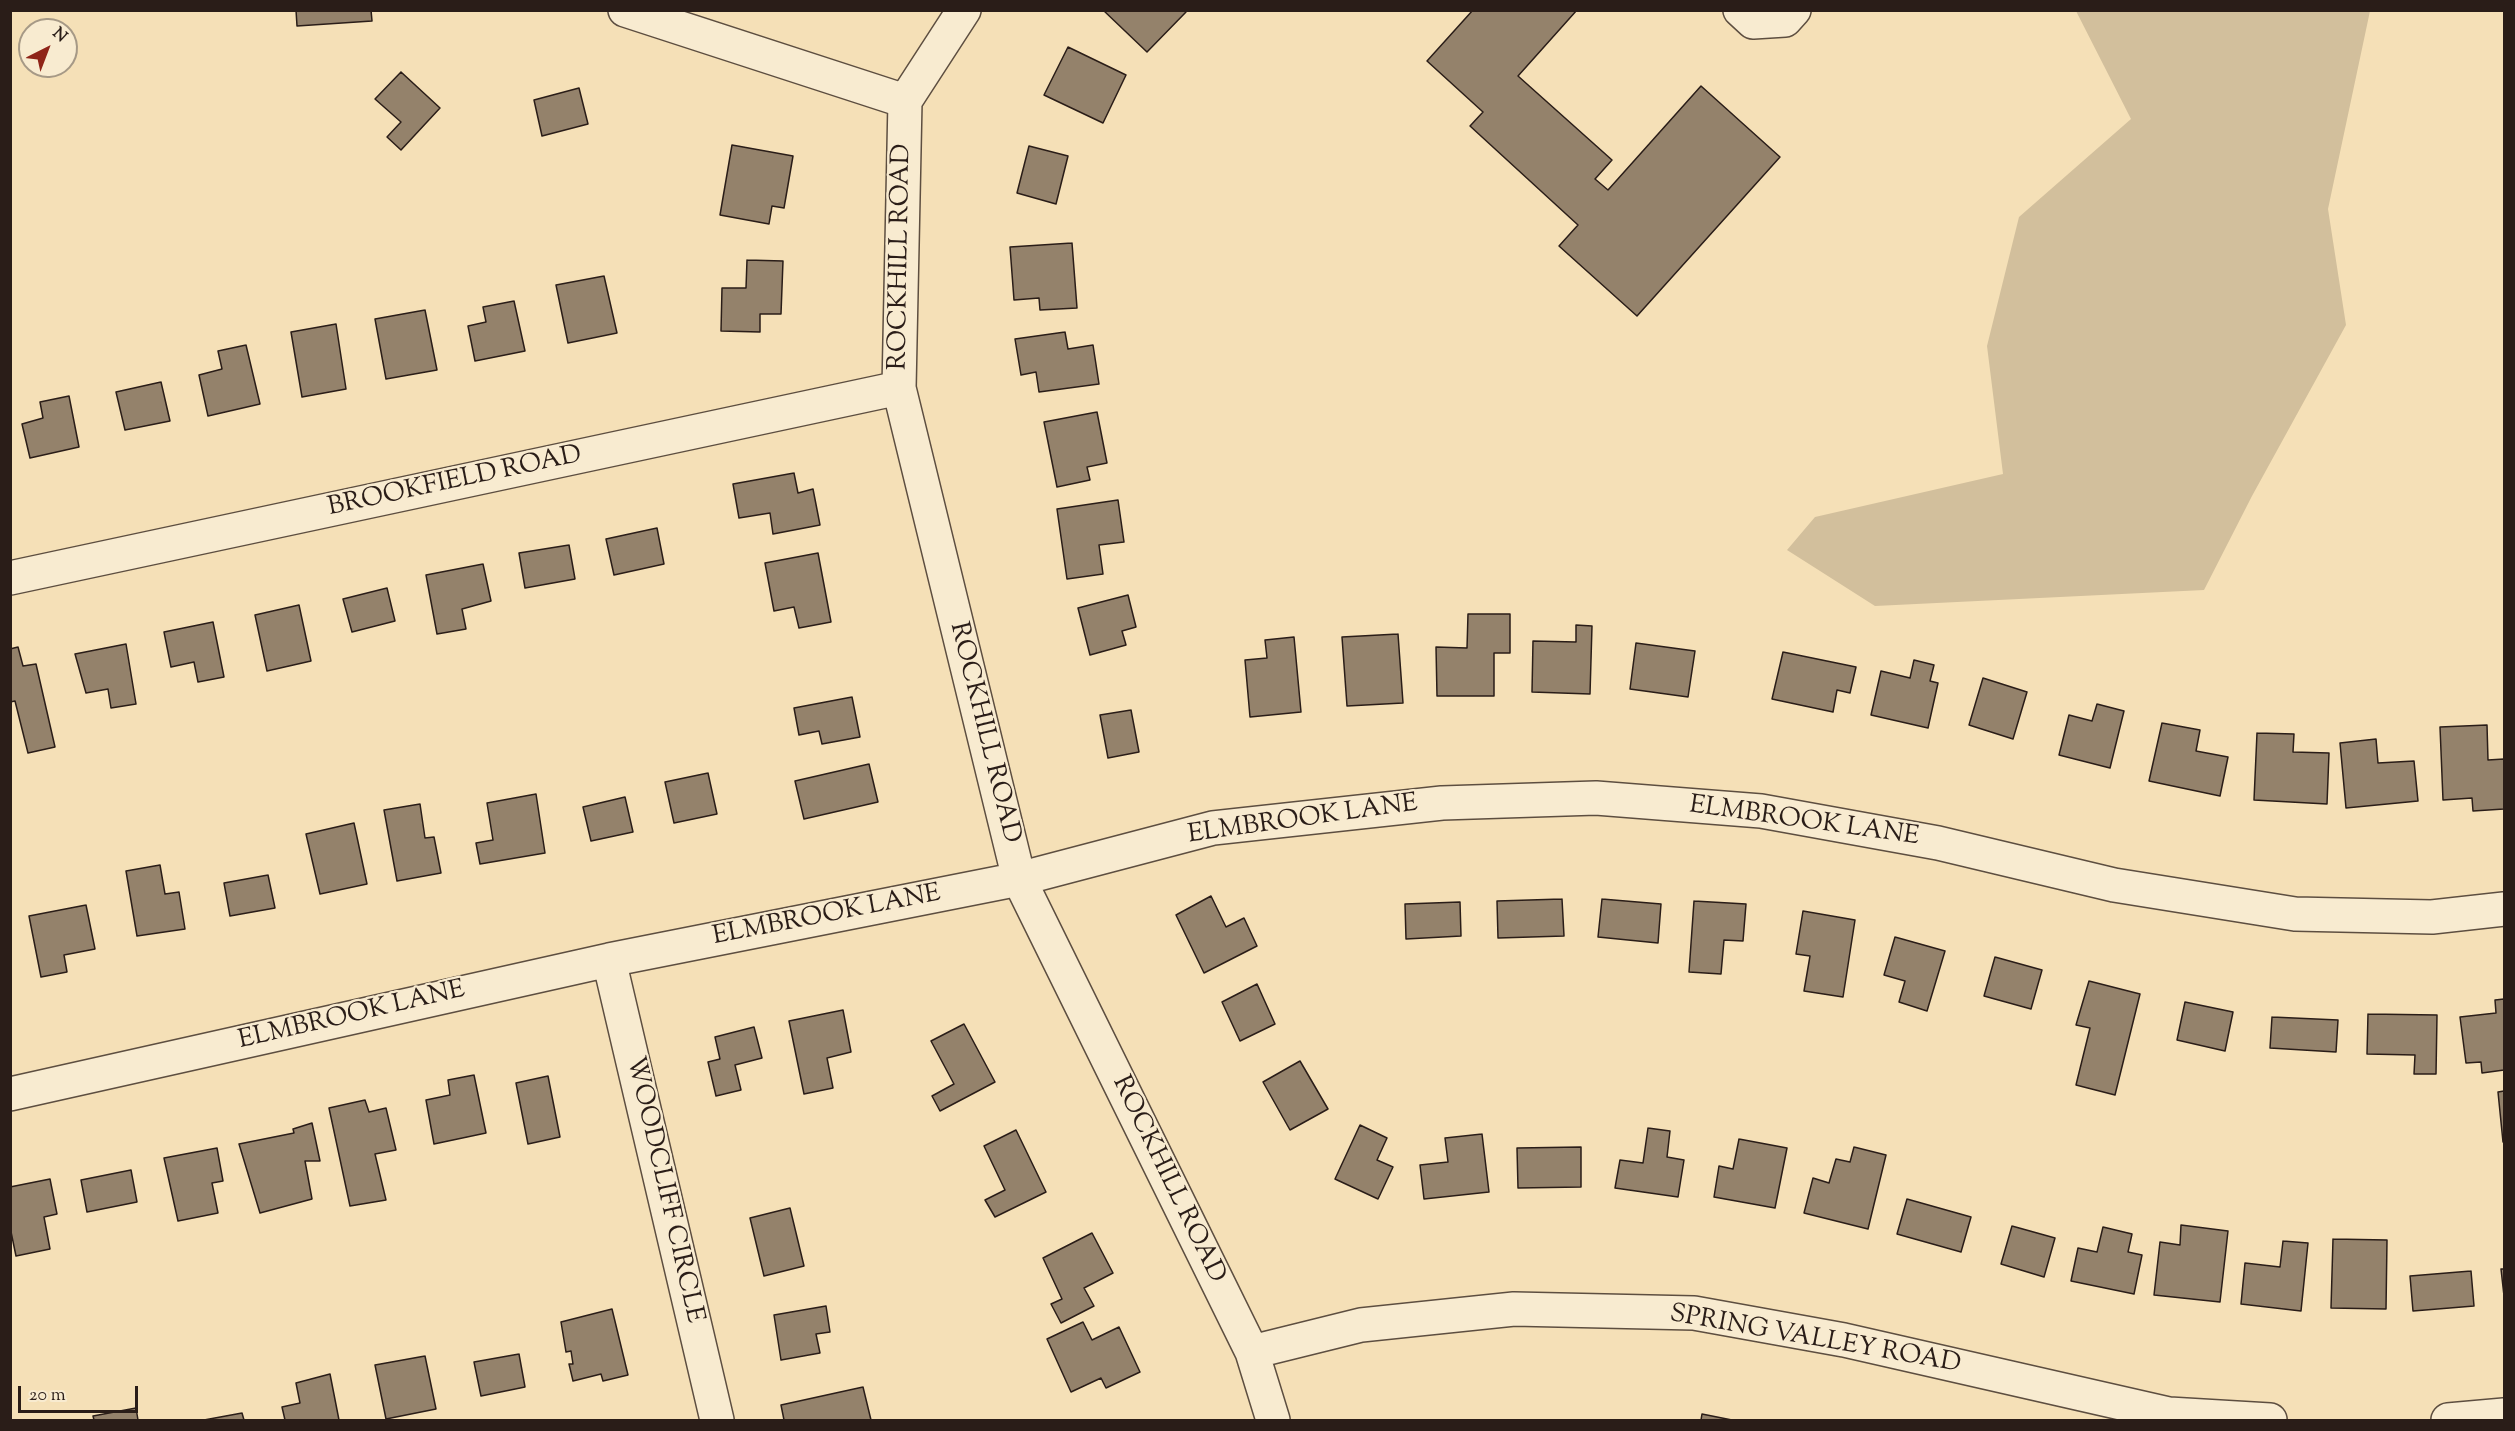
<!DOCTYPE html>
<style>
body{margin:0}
#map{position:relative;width:2515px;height:1431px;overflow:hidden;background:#f5e0b7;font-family:"Sorts Mill Goudy",serif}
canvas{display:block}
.frame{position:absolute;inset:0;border:12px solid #2a1d18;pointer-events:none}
.north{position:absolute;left:18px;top:18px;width:60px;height:60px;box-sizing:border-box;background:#f8ebd0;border:2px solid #a69986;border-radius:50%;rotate:42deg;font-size:16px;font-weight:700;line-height:24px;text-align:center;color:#2a1d18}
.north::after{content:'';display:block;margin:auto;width:21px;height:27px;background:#8f2418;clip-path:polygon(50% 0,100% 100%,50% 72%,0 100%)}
.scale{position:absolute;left:18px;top:1386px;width:120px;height:27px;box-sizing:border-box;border:3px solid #2a1d18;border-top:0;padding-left:8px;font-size:18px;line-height:21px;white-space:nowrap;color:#2a1d18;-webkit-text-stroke:4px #f8ebd0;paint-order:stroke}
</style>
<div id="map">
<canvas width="2515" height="1431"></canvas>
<div class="frame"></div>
<div class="north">N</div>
<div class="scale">20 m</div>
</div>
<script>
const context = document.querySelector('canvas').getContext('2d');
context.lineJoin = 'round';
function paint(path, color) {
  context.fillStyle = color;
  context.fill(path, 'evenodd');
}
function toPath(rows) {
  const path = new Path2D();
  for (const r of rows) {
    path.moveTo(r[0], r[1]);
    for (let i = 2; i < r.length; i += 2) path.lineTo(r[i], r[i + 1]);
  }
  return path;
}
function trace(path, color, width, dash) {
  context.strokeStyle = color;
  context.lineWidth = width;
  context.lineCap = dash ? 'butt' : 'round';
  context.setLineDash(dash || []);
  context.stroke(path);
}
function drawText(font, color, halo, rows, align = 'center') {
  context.font = font + ' "Sorts Mill Goudy",serif';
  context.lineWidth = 4.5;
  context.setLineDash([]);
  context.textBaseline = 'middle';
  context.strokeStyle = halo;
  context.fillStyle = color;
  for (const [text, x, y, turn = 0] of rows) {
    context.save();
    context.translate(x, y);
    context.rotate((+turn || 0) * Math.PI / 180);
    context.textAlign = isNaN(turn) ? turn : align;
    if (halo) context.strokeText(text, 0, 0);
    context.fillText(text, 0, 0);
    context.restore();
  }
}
const green = toPath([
 [2076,11,2370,11,2328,209,2346,325,2252,496,2204,590,1875,606,1787,550,1815,517,2003,474,1987,346,2019,217,2131,119]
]);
const building = toPath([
 [296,10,371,10,372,21,297,26,296,10],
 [1103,10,1185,10,1186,12,1147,52,1103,10],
 [1473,10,1577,10,1518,76,1612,160,1595,179,1608,190,1701,86,1780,157,1637,316,1559,246,1578,225,1470,126,1483,112,1427,61,1473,10],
 [1068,47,1126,75,1103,123,1044,95,1068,47],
 [401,72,440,108,401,150,387,137,401,122,375,99,401,72],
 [579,88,588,124,542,136,534,100,579,88],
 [732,145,793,156,784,208,772,206,769,224,720,215,732,145],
 [1029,146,1068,156,1056,204,1017,193,1029,146],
 [1072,243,1077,308,1040,310,1039,298,1014,300,1010,247,1072,243],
 [747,260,783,261,781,314,760,314,760,332,721,331,722,288,746,288,747,260],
 [604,276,617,333,568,343,556,285,604,276],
 [514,301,525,351,475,361,468,326,486,322,483,307,514,301],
 [425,310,437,370,386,379,375,319,425,310],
 [336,324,346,389,302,397,291,332,336,324],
 [1065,332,1068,349,1093,345,1099,384,1039,392,1036,372,1021,375,1015,339,1065,332],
 [246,345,260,404,208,416,199,375,222,369,218,351,246,345],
 [161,382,170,421,125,430,116,392,161,382],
 [69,396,79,447,30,458,22,424,43,418,40,402,69,396],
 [1097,412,1107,463,1087,467,1090,480,1057,487,1044,422,1097,412],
 [794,473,798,493,813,489,820,525,773,534,770,513,739,518,733,484,794,473],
 [1118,500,1124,542,1099,545,1103,574,1067,579,1057,509,1118,500],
 [657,528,664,564,614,575,606,539,657,528],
 [569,545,575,579,525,588,519,553,569,545],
 [818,553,831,622,799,628,794,607,774,611,765,563,818,553],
 [483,564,491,601,462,609,466,629,437,634,426,575,483,564],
 [387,588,395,621,352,632,343,599,387,588],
 [1128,595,1136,627,1122,631,1126,645,1090,655,1078,608,1128,595],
 [299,605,311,661,267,671,255,615,299,605],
 [1468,614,1510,614,1510,653,1494,653,1494,696,1437,696,1436,647,1467,648,1468,614],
 [213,622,224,677,198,682,194,662,171,667,164,632,213,622],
 [1576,625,1592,626,1590,694,1532,692,1533,641,1576,642,1576,625],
 [1398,634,1403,703,1347,706,1342,637,1398,634],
 [1294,637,1301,712,1250,717,1245,660,1267,658,1265,640,1294,637],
 [1636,643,1695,651,1688,697,1630,689,1636,643],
 [126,644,136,704,111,708,108,689,86,693,75,654,126,644],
 [18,647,23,666,36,664,55,747,28,753,15,701,10,702,10,649,18,647],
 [1783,652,1856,667,1850,693,1837,690,1833,712,1772,699,1783,652],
 [1914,660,1934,665,1930,681,1938,683,1928,728,1871,715,1881,671,1910,678,1914,660],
 [1983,678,2027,692,2013,739,1969,725,1983,678],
 [852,697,860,737,822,744,819,731,799,735,794,708,852,697],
 [2097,704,2124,711,2110,768,2059,755,2069,715,2092,721,2097,704],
 [1131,710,1139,752,1108,758,1100,715,1131,710],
 [2162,723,2200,730,2196,751,2228,757,2220,796,2149,781,2162,723],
 [2487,725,2488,760,2504,759,2504,809,2473,811,2472,798,2443,800,2440,727,2487,725],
 [2257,733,2294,734,2293,752,2329,753,2327,804,2254,800,2257,733],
 [2376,739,2378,763,2414,761,2418,801,2346,808,2340,743,2376,739],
 [869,764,878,802,804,819,795,781,869,764],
 [708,773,717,814,674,823,665,782,708,773],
 [536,794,545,853,480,864,476,843,493,840,487,803,536,794],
 [625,797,633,832,591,841,583,807,625,797],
 [420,804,425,838,434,837,441,873,397,881,384,810,420,804],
 [354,823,367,884,320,894,306,834,354,823],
 [160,865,165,894,179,892,185,929,137,936,126,871,160,865],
 [268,875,275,908,230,916,224,883,268,875],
 [1211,896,1226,927,1244,918,1257,946,1204,973,1176,915,1211,896],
 [1562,899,1564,936,1498,938,1497,901,1562,899],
 [1602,899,1661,904,1658,943,1598,937,1602,899],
 [1694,901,1746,904,1743,941,1724,940,1721,974,1689,972,1694,901],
 [1460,902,1461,936,1406,939,1405,904,1460,902],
 [86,905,95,949,64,955,67,972,41,977,29,916,86,905],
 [1803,911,1855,920,1843,997,1804,991,1810,956,1796,954,1803,911],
 [1895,937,1945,951,1927,1011,1899,1002,1905,981,1884,975,1895,937],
 [1995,957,2042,970,2031,1009,1984,996,1995,957],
 [2089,981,2140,994,2115,1095,2076,1085,2090,1028,2076,1025,2089,981],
 [1257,984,1275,1024,1240,1041,1222,1002,1257,984],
 [2504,999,2504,1070,2482,1073,2481,1062,2466,1063,2460,1017,2496,1013,2495,1000,2504,999],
 [2185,1002,2233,1012,2225,1051,2177,1040,2185,1002],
 [843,1010,851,1052,827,1058,833,1088,804,1094,789,1021,843,1010],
 [2368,1014,2437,1015,2436,1074,2414,1074,2415,1055,2367,1054,2368,1014],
 [2272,1017,2338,1020,2336,1052,2270,1048,2272,1017],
 [964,1024,995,1082,940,1111,932,1096,954,1084,931,1041,964,1024],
 [754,1027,762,1058,735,1065,741,1090,716,1096,708,1062,720,1059,715,1037,754,1027],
 [1300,1061,1328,1109,1290,1130,1263,1082,1300,1061],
 [474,1075,486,1133,434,1144,426,1100,450,1095,448,1080,474,1075],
 [548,1076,560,1137,528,1144,516,1083,548,1076],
 [2504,1091,2504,1141,2503,1142,2498,1092,2504,1091],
 [365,1100,369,1112,386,1108,396,1150,375,1154,386,1200,350,1206,329,1108,365,1100],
 [312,1123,320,1161,305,1161,312,1199,260,1213,239,1144,294,1133,293,1129,312,1123],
 [1360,1125,1387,1138,1377,1160,1393,1167,1378,1199,1335,1179,1360,1125],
 [1648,1128,1670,1131,1667,1157,1684,1160,1678,1197,1615,1188,1620,1160,1643,1163,1648,1128],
 [1016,1130,1046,1192,995,1217,985,1200,1005,1190,984,1146,1016,1130],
 [1482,1134,1489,1192,1424,1199,1420,1165,1448,1162,1445,1138,1482,1134],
 [1739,1139,1787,1148,1775,1208,1714,1197,1719,1166,1733,1169,1739,1139],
 [1581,1147,1581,1187,1518,1188,1517,1148,1581,1147],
 [1854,1147,1886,1155,1868,1229,1804,1213,1813,1178,1829,1183,1836,1159,1850,1162,1854,1147],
 [217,1148,223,1181,212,1183,218,1213,178,1221,164,1158,217,1148],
 [131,1170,137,1202,87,1212,81,1180,131,1170],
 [50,1179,57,1214,44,1217,50,1249,16,1256,10,1227,10,1187,50,1179],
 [1907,1199,1971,1217,1961,1252,1897,1234,1907,1199],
 [790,1208,804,1266,764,1276,750,1218,790,1208],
 [2181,1225,2228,1231,2220,1302,2154,1295,2160,1242,2180,1245,2181,1225],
 [2012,1226,2055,1238,2044,1277,2001,1264,2012,1226],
 [2103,1227,2132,1234,2128,1252,2142,1255,2134,1294,2071,1281,2078,1248,2097,1252,2103,1227],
 [1092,1233,1113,1273,1084,1288,1094,1306,1061,1323,1051,1304,1062,1299,1043,1258,1092,1233],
 [2333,1239,2387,1240,2386,1309,2331,1308,2333,1239],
 [2283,1241,2308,1243,2301,1311,2241,1304,2245,1263,2280,1267,2283,1241],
 [2501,1269,2504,1269,2504,1296,2501,1269],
 [2471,1271,2474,1306,2413,1311,2410,1276,2471,1271],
 [826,1306,830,1332,816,1334,820,1353,781,1360,774,1315,826,1306],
 [612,1309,628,1375,603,1381,601,1374,573,1381,569,1364,573,1364,571,1351,566,1352,561,1322,612,1309],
 [1083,1322,1092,1340,1119,1327,1140,1372,1106,1388,1101,1378,1071,1392,1047,1339,1083,1322],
 [519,1354,525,1387,481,1396,474,1362,519,1354],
 [425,1356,436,1409,386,1419,375,1365,425,1356],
 [330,1374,339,1420,285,1420,282,1407,300,1403,296,1383,330,1374],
 [863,1387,871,1420,784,1420,781,1405,863,1387],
 [136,1408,138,1420,94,1420,93,1416,136,1408],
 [242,1413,244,1420,204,1420,242,1413],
 [1702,1414,1732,1420,1701,1420,1702,1414]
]);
const street = toPath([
 [625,10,905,101],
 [964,10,905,101,899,388,1019,879,1252,1352,1273,1420],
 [1740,10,1753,22,1785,20,1794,10],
 [10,578,899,388],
 [609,960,717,1420],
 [10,1094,609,960,1019,879,1213,828,1442,803,1596,798,1761,811,1938,843,2114,885,2295,914,2432,917,2504,909],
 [1252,1352,1361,1325,1514,1309,1694,1313,1844,1340,2169,1414,2270,1420],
 [2448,1420,2504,1415]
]);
const streetNames = [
 ["ROCKHILL ROAD",902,257,-89],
 ["BROOKFIELD ROAD",455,483,-12],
 ["ROCKHILL ROAD",983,733,76],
 ["ELMBROOK LANE",1303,821,-8],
 ["ELMBROOK LANE",1804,823,8],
 ["ELMBROOK LANE",827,917,-11],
 ["ELMBROOK LANE",352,1017,-13],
 ["ROCKHILL ROAD",1167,1180,64],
 ["WOODCLIFF CIRCLE",663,1190,77],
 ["SPRING VALLEY ROAD",1815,1341,10]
];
paint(green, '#d2bf9c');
paint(building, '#94826b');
trace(building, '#2a1d18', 1.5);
trace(street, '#5d4e40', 36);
trace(street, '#f8ebd0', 33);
drawText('26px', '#2a1d18', '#f8ebd0', streetNames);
</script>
